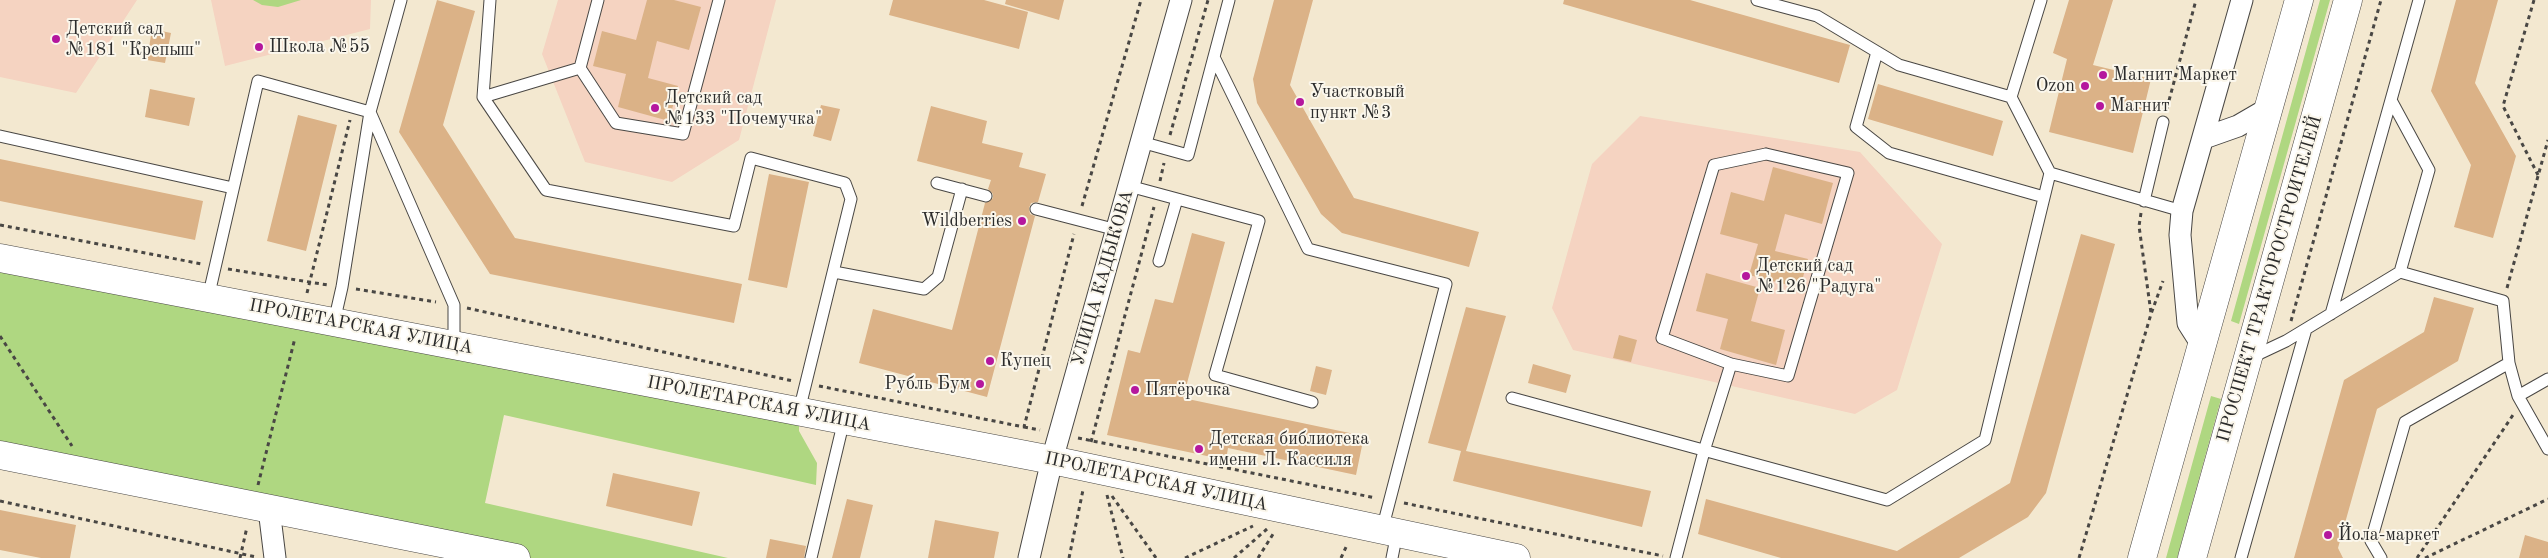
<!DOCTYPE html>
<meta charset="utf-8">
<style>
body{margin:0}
canvas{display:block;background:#f3e8d0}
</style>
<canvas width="2548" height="558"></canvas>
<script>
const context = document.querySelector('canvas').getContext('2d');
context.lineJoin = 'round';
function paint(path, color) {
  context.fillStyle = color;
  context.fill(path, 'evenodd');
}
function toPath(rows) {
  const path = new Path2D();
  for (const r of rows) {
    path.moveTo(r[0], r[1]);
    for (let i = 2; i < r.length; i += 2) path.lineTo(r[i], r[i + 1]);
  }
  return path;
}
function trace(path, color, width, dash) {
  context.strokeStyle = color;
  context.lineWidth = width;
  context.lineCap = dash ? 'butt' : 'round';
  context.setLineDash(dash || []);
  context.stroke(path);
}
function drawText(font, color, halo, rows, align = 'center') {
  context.font = font + ' "Old Standard TT",serif';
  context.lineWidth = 4;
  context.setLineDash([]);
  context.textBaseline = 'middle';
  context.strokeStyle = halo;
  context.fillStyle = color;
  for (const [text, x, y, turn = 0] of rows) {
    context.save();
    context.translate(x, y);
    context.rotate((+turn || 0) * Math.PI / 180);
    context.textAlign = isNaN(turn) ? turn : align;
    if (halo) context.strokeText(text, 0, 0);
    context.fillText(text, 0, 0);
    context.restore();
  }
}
const built = toPath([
 [0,0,137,0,76,93,0,77],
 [211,0,371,0,370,29,225,66],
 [558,0,776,0,739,140,672,182,585,162,542,54],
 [1640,116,1860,152,1942,244,1897,390,1855,414,1573,350,1552,308,1592,164]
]);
const green = toPath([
 [253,0,301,0,278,7,262,5],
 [2320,0,2330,0,2239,324,2231,321],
 [0,260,799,411,799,431,817,463,816,485,504,415,485,503,728,558,518,558,0,453],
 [2211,396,2221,399,2177,558,2166,558]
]);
const building = toPath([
 [437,0,475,11,443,125,515,238,742,284,734,323,490,274,399,132],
 [647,0,674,0,701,7,689,50,657,41,648,78,678,86,669,121,618,107,626,74,593,66,602,31,636,40],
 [893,0,984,0,1028,12,1019,49,889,15],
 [1006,0,1064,0,1059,20,1005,4],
 [1274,0,1313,0,1290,85,1354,198,1479,232,1469,267,1342,233,1321,214,1257,103,1253,79],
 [1564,0,1690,0,1850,45,1839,83,1563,4],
 [2069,0,2113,0,2093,65,2151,79,2133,153,2049,132,2067,59,2053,53],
 [2456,0,2498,0,2475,83,2516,156,2493,238,2454,227,2471,165,2431,91],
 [152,29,171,33,165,63,147,60],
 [1878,84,2003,121,1993,156,1868,119],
 [150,89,195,98,189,126,145,117],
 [821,105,840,109,831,141,813,136],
 [931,106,987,121,982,143,1023,153,1019,167,1046,174,1038,202,1031,203,1029,208,1030,214,1035,216,987,397,859,363,873,309,952,330,985,203,993,198,993,194,988,189,991,180,917,161],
 [298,115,337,125,306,251,267,241],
 [0,159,203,201,195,240,0,201],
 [1773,167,1833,183,1822,224,1785,214,1775,251,1808,259,1800,288,1749,275,1758,244,1720,234,1731,192,1764,201],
 [769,174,809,182,787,288,748,280],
 [1192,233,1225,242,1183,398,1364,436,1356,475,1228,448,1226,460,1107,435,1128,350,1140,353,1155,299,1173,303],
 [2081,234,2115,244,2046,493,2028,517,1959,558,1781,558,1698,534,1706,499,1897,551,2010,483],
 [1706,273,1760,288,1751,321,1785,330,1776,365,1720,349,1728,319,1696,311],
 [2434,297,2474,308,2458,361,2377,409,2338,548,2343,558,2294,558,2344,380,2424,332],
 [1466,307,1506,316,1466,451,1651,491,1642,527,1453,481,1461,451,1428,443],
 [1619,335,1637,340,1631,362,1613,358],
 [1533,364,1571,375,1566,393,1528,383],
 [1316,366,1332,370,1326,395,1310,391],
 [613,473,700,492,692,526,606,506],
 [847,499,873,505,860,558,832,558],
 [0,510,76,525,70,558,41,558,0,550],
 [935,520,999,532,994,558,928,558],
 [2525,535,2548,542,2548,558,2519,558],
 [770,539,806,546,804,558,766,558]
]);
const path = toPath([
 [2534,0,2503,106,2538,175],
 [2167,108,2196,0],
 [1170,135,1208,0],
 [1160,181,1164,163],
 [1082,206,1141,0],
 [2141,213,2139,226,2151,313],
 [0,225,202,264],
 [228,269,328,285],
 [2507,288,2548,140],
 [356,289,436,302],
 [307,293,350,120],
 [467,308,793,381],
 [2291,321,2381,0],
 [0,336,72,446],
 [819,386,1024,427,1074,234],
 [1024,427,1040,430],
 [1078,438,1376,498],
 [1091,442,1154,207],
 [258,485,295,338],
 [1107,495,1123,558],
 [1112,496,1156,558],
 [0,501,256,557],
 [1404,503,1663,556],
 [240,558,247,527],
 [1069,558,1083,490],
 [1185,558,1253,526],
 [1234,558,1267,529],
 [1258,558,1275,531],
 [1341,558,1347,545],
 [2079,558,2151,314,2163,281],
 [2417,558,2513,415],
 [2425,558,2548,499]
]);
const lane = toPath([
 [490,0,483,97,546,190,734,226,751,158,845,183,851,199,799,411],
 [598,0,580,68,616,123,683,134,719,0],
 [1757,0,1817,16,1899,65,2011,97,2050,173],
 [1877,52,1856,127,1889,153,2044,197],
 [1214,57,1308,249,1446,284,1382,530],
 [483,97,580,68],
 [2011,97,2041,0],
 [2391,100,2429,170,2400,272,2503,301,2509,363,2518,396],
 [370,112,454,305,454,345],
 [0,136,233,188],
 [1141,142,1188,155,1229,0],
 [1766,154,1848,173,1788,376,1731,364,1662,338,1714,165,1766,154],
 [937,183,986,196],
 [1129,186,1259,221,1215,375,1312,402],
 [2144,201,2163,122],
 [1036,209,1117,230],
 [1159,261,1177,199],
 [834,272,924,289,938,277,962,189],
 [208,298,258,81,370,112,401,0],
 [2331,314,2419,0],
 [334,322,342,287,370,112],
 [2252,357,2286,341,2400,272],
 [2548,379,2518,396,2548,449],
 [1512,398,1887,500,1985,440,2050,173,2182,211],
 [811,558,844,420],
 [1392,558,1397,533],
 [1676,558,1704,451,1731,364],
 [2241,558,2306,329],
 [2381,558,2371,541,2405,422,2509,363]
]);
const street = toPath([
 [2204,138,2238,126,2269,108],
 [2202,345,2188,323,2180,235,2182,211,2242,0],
 [269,509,275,558],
 [1029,558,1052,460,1181,0]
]);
const secondary = toPath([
 [0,258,1052,460,1516,558],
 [0,455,516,558]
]);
const primary = toPath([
 [2142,558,2299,0],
 [2192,558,2348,0]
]);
const markers = [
 [56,39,5,"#b5179e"],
 [259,47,5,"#b5179e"],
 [2103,75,5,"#b5179e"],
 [2085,86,5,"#b5179e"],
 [1300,102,5,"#b5179e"],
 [2100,106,5,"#b5179e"],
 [655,108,5,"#b5179e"],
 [1022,221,5,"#b5179e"],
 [1746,276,5,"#b5179e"],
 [990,361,5,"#b5179e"],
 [980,384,5,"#b5179e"],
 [1135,390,5,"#b5179e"],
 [1199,449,5,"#b5179e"],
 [2328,535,5,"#b5179e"]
];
const poiNames = [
 ["Детский сад",66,29],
 ["№181 \"Крепыш\"",66,50],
 ["Школа №55",269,47],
 ["Магнит Маркет",2113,75],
 ["Ozon",2075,86,"right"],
 ["Участковый",1310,92],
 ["пункт №3",1310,113],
 ["Детский сад",665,98],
 ["№133 \"Почемучка\"",665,119],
 ["Магнит",2110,106],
 ["Wildberries",1012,221,"right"],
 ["Детский сад",1756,266],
 ["№126 \"Радуга\"",1756,287],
 ["Купец",1000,361],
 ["Рубль Бум",970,384,"right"],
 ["Пятёрочка",1145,390],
 ["Детская библиотека",1209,439],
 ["имени Л. Кассиля",1209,460],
 ["Йола-маркет",2338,535]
];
const streetNames = [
 ["УЛИЦА КАДЫКОВА",1103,278,-74],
 ["ПРОСПЕКТ ТРАКТОРОСТРОИТЕЛЕЙ",2270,279,-74],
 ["ПРОЛЕТАРСКАЯ УЛИЦА",361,327,11],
 ["ПРОЛЕТАРСКАЯ УЛИЦА",759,404,11],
 ["ПРОЛЕТАРСКАЯ УЛИЦА",1156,482,12]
];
paint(built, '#f5d3c1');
paint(green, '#afd781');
paint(building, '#dbb287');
trace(lane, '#494744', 13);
trace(street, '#494744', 23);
trace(secondary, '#494744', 29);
trace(primary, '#494744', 29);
trace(path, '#494744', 3, [4, 4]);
trace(lane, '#fff', 11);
trace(street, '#fff', 21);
trace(secondary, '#fff', 28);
trace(primary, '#fff', 28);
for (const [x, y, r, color] of markers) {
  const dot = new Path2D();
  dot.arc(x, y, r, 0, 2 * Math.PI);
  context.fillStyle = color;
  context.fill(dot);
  trace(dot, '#fbf7ec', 2);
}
drawText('18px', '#2b2b2b', '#fbf7ec', poiNames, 'left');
drawText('18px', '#2b2b2b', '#fbf7ec', streetNames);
</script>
